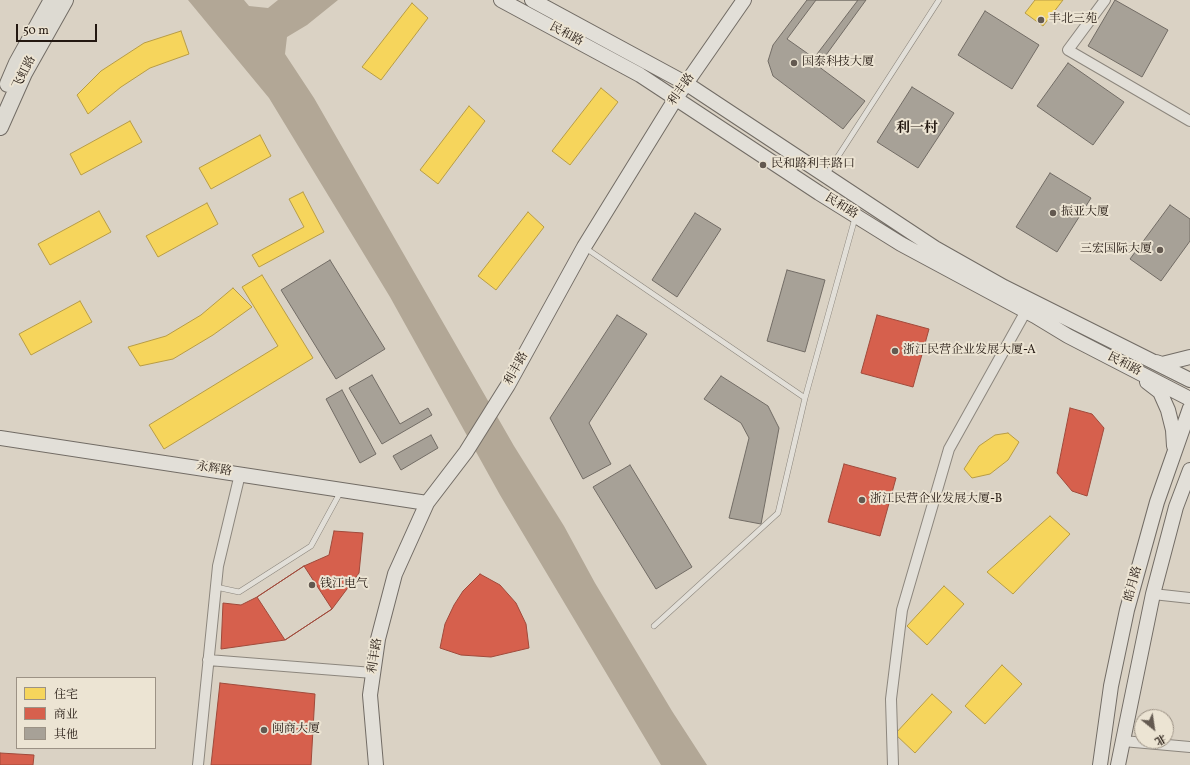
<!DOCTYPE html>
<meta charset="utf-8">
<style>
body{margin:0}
#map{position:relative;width:1190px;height:765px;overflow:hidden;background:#dad2c4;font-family:Vollkorn,"Noto Serif SC",serif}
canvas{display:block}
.legend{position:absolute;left:16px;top:677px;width:140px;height:72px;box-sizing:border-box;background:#ece4d3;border:1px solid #9c9285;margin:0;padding:5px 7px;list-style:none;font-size:12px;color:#231811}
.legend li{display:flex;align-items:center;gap:8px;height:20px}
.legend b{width:20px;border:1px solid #9c9285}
.north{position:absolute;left:1134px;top:709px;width:40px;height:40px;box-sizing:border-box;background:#ece4d3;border:1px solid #9c9285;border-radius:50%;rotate:150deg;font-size:11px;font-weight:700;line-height:16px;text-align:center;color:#231811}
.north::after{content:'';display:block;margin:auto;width:14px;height:18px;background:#635950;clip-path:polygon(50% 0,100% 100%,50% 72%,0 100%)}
.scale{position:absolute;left:16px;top:24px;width:81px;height:18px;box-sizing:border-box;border:2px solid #231811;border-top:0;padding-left:5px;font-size:12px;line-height:14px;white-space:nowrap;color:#231811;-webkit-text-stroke:3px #ece4d3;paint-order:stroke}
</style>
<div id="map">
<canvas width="1190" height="765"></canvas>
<ul class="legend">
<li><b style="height:11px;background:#f6d55c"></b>住宅</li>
<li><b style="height:11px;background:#d6604d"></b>商业</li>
<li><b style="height:11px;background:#a7a197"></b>其他</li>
</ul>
<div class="north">北</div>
<div class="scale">50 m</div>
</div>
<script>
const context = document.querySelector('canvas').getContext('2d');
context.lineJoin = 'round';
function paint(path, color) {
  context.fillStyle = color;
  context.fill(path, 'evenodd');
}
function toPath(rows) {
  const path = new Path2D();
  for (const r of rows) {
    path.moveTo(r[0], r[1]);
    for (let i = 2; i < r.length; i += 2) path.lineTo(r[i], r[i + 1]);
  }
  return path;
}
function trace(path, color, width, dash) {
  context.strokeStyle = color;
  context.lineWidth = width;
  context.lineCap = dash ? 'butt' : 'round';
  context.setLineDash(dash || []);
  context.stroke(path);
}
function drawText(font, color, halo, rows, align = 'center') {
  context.font = font + ' Vollkorn,"Noto Serif SC",serif';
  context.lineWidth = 4;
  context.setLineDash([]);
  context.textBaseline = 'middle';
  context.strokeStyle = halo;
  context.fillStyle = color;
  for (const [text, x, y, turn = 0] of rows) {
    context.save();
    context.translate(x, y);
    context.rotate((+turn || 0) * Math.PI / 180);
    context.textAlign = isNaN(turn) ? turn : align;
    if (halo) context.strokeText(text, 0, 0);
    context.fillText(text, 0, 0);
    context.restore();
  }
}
const water = toPath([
 [188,0,244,0,249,6,268,8,278,0,338,0,307,25,287,37,285,54,314,98,514,446,564,526,595,583,672,711,707,765,661,765,500,495,390,297,269,98]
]);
const homes = toPath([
 [1035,0,1063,0,1043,26,1025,13,1035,0],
 [412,3,428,18,381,80,362,67,412,3],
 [181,31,189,54,150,68,121,87,88,114,77,95,101,71,144,43,181,31],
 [601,88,618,102,570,165,552,151,601,88],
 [469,106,485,121,438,184,420,170,469,106],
 [130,121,142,142,81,175,70,154,130,121],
 [260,135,271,156,211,189,199,168,260,135],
 [303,192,324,232,259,267,252,255,304,227,289,199,303,192],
 [207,203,218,224,158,257,146,236,207,203],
 [99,211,111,232,50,265,38,244,99,211],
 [528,212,544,227,496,290,478,276,528,212],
 [262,275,313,358,164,449,149,425,278,346,242,287,262,275],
 [233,288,252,307,213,335,173,359,140,366,128,347,166,336,201,315,233,288],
 [80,301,92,322,31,355,19,334,80,301],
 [1008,433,1019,442,1008,460,990,474,972,478,964,469,979,446,995,435,1008,433],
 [1050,516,1070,534,1013,594,987,572,1050,516],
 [944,586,964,604,927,645,907,626,944,586],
 [1002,665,1022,684,985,724,965,706,1002,665],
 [932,694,952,712,915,753,895,734,932,694]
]);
const shops = toPath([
 [877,315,929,329,913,387,861,373,877,315],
 [1070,408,1092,414,1104,428,1087,496,1072,491,1057,473,1070,408],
 [844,464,896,478,880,536,828,522,844,464],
 [334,531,363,533,359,573,332,609,285,640,221,649,223,603,241,605,257,597,304,566,329,555,334,531],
 [304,566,332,609,285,640,257,597,304,566],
 [480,574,500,585,516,603,526,624,529,648,491,657,461,655,440,648,445,624,454,605,463,591,480,574],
 [220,683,315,694,311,765,211,765,220,683],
 [0,753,34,755,33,765,0,765,0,753]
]);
const building = toPath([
 [807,0,866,0,818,66,865,101,843,129,773,76,768,61,773,45,807,0],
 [816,0,858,0,814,58,787,39,816,0],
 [1115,0,1168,30,1142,77,1088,46,1115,0],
 [985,11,1039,45,1012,89,958,55,985,11],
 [1068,63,1124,102,1093,145,1037,106,1068,63],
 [912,87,954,113,918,168,877,142,912,87],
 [1050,173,1091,198,1057,252,1016,227,1050,173],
 [1170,205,1190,219,1190,241,1161,281,1130,259,1170,205],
 [695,213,721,229,677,297,652,280,695,213],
 [330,260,385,349,336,379,281,290,330,260],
 [787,270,825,280,805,352,767,341,787,270],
 [617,315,647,334,589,423,611,464,583,479,550,418,617,315],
 [372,375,400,424,428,408,432,415,382,444,349,388,372,375],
 [721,376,768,406,779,428,761,524,729,518,749,438,741,423,704,399,721,376],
 [342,390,376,454,360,463,326,399,342,390],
 [431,435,438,448,401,470,393,456,431,435],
 [630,465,692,567,656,589,593,487,630,465]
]);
const lane = toPath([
 [826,175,939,0],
 [584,247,805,398,778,513,654,626],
 [805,398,855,218],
 [216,587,239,592,311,546,341,491]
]);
const street = toPath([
 [1105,0,1068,50,1190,121],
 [1153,594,1190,598],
 [208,660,373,673],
 [1123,741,1190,747],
 [198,765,218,566,240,474],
 [893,765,891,699,902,610,949,449,1026,311]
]);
const secondary = toPath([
 [501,0,640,75,819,193,901,244,1035,316,1068,336,1190,399],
 [532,0,687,84,935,248,1004,287,1190,380],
 [1156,362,1162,364,1190,357],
 [1147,382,1160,392,1168,410,1173,430,1174,446],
 [0,438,427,503],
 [376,765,370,695,378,639,395,574,427,503,466,452,508,385,584,247,676,98,744,0],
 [1100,765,1111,686,1127,610,1157,502,1190,408],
 [1118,765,1153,594,1176,507,1190,470]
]);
const primary = toPath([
 [8,84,17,63,52,0],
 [0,127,24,73,65,0]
]);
const markers = [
 [1041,20,4,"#635950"],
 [794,63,4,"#635950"],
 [763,165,4,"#635950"],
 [1053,213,4,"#635950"],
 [1160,250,4,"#635950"],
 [895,351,4,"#635950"],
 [862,500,4,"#635950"],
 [312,585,4,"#635950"],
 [264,730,4,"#635950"]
];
const poiNames = [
 ["丰北三苑",1049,20],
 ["国泰科技大厦",802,63],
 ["民和路利丰路口",771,165],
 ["振亚大厦",1061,213],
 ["三宏国际大厦",1152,250,"right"],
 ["浙江民营企业发展大厦-A",903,351],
 ["浙江民营企业发展大厦-B",870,500],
 ["钱江电气",320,585],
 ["闽商大厦",272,730]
];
const streetNames = [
 ["民和路",566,35,28],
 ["飞虹路",25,73,-63],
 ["利丰路",682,90,-55],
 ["民和路",841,207,32],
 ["民和路",1124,365,27],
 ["利丰路",517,369,-61],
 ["永辉路",214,470,9],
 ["皓月路",1134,584,-75],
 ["利丰路",376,656,-81]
];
const quarterNames = [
 ["利一村",917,129]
];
paint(water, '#b2a796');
paint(homes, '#f6d55c');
trace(homes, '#b79c46', 1);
paint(shops, '#d6604d');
trace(shops, '#a04a3b', 1);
paint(building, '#a7a197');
trace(building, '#726c65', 1);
trace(lane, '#8c867d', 6);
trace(street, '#8c867d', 12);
trace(secondary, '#726c65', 16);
trace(primary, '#726c65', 18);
trace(lane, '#e2dfd8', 5);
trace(street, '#e2dfd8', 10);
trace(secondary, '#e2dfd8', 14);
trace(primary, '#dddad2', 16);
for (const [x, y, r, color] of markers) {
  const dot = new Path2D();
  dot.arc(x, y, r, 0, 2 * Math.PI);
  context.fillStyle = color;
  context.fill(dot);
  trace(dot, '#ece4d3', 1.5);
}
drawText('12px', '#231811', '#ece4d3', poiNames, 'left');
drawText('12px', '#231811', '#ece4d3', streetNames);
drawText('bold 14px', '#231811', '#ece4d3', quarterNames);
</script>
